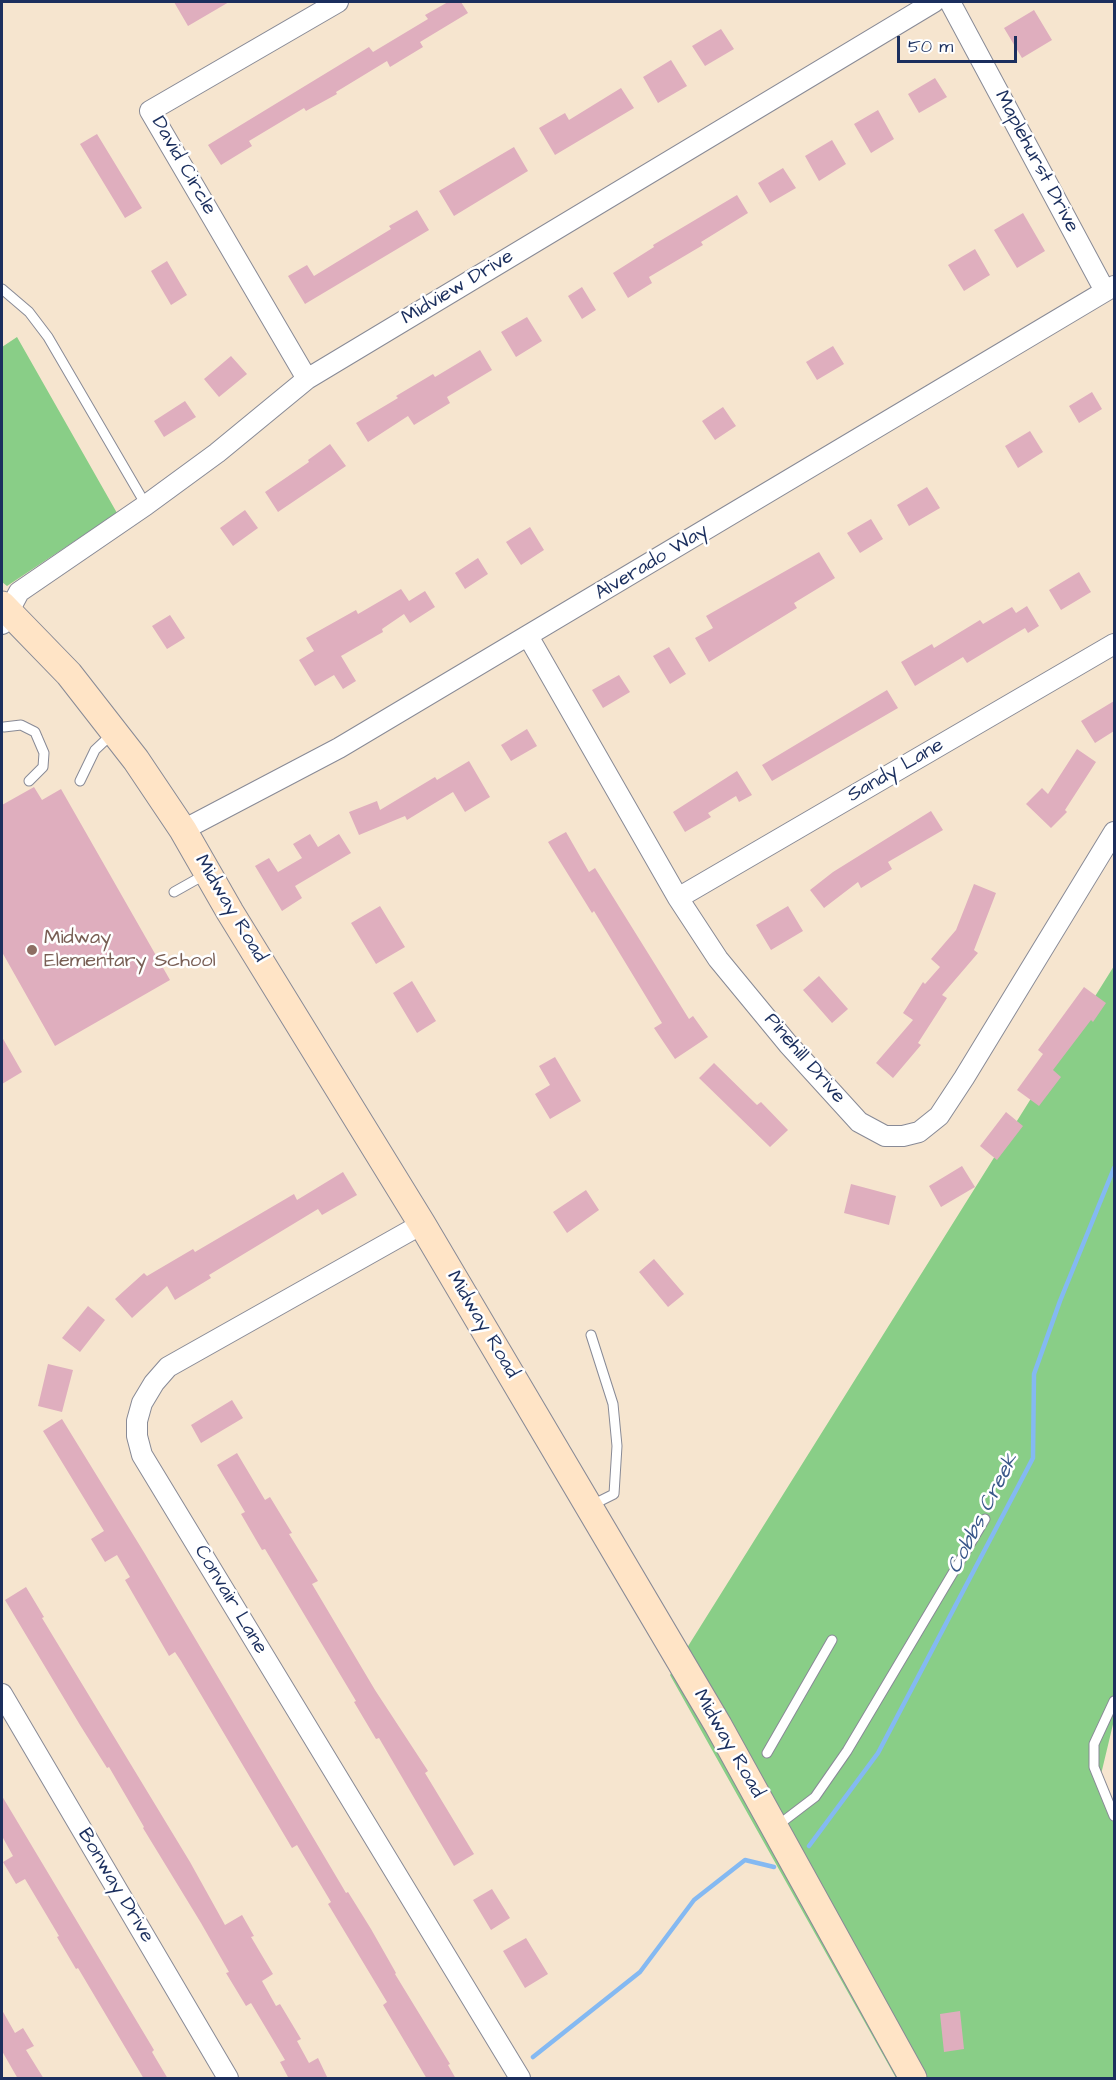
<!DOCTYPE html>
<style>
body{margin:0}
#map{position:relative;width:1116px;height:2080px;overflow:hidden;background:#f6e5cf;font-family:"Architects Daughter",sans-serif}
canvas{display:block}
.frame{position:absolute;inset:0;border:3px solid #1b2f5e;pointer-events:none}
.scale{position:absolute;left:897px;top:36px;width:120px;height:27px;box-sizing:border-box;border:3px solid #1b2f5e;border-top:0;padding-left:8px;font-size:18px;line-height:21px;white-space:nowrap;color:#1b2f5e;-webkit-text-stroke:4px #fff;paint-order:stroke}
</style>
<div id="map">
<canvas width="1116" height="2080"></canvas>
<div class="frame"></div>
<div class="scale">50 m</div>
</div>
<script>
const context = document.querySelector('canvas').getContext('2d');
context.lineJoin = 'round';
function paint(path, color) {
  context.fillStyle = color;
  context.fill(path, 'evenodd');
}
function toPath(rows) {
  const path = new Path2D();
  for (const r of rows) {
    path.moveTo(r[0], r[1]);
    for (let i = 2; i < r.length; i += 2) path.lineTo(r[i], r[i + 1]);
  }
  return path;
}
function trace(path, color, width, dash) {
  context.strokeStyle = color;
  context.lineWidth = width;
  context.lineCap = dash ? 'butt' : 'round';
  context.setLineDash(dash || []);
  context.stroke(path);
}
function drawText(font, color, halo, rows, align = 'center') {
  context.font = font + ' "Architects Daughter",sans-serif';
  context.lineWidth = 5;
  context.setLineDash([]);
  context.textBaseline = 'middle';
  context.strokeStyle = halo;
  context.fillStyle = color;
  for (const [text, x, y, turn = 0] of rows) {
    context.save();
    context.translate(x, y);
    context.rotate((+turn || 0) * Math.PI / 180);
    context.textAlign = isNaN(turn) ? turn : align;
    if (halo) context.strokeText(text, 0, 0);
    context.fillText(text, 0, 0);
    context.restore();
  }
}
const green = toPath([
 [17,337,117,513,7,586,2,582,2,347],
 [1114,966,1114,1720,1098,1787,1114,1808,1114,2078,896,2078,670,1675]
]);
const stream = toPath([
 [809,1846,878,1753,1033,1458,1034,1374,1060,1301,1114,1168],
 [533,2057,640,1972,694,1900,745,1860,774,1867]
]);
const building = toPath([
 [174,2,229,2,188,26],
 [448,2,461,2,468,13,420,42,423,47,390,67,387,61,336,92,337,94,306,111,304,108,249,141,252,146,221,165,208,145,369,47,373,52,428,19,425,15],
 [1034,10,1052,40,1022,58,1004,28],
 [721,29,734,49,705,66,692,46],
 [671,60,687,86,658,103,643,77],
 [935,78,947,97,919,113,908,94],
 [621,88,634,108,555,155,539,128,565,113,569,120],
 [878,110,894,139,871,153,854,124],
 [97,134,142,208,125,218,80,144],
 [832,140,846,164,819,181,805,156],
 [514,147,528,171,454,216,439,191],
 [783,168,796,188,770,203,758,183],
 [737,195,748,213,701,242,703,245,649,277,652,283,628,298,613,273,654,247,653,245],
 [417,210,429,230,305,304,288,276,307,265,314,276,391,229,389,226],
 [1023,213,1045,251,1017,268,994,230],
 [975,249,990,275,964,291,948,265],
 [167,261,187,295,171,305,151,271],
 [582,287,596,310,582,319,568,296],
 [527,317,542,341,516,357,501,332],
 [833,346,844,364,817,380,806,362],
 [480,350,492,370,447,397,450,403,414,425,408,416,368,442,356,423,398,398,396,396,433,374,435,377],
 [231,356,247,374,219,397,204,379],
 [1092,392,1102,409,1079,423,1069,406],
 [185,401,196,417,164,437,154,421],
 [723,407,736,426,715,440,702,421],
 [1030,431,1043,452,1018,468,1005,446],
 [330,444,346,466,278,512,265,492,309,462,308,460],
 [927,487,940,508,909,526,897,505],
 [245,510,258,528,233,546,220,528],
 [871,519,883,539,860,553,847,533],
 [530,527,544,550,521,565,506,542],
 [819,552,835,578,794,603,797,608,709,662,695,638,713,628,706,616],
 [478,558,488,574,465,589,455,573],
 [1079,572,1091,592,1061,610,1049,590],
 [401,589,409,601,425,591,435,607,410,623,404,614,382,629,383,632,341,656,356,681,343,689,334,675,315,686,299,660,314,651,306,638,356,610,358,614],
 [1027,606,1039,626,1028,633,1025,628,967,663,963,657,915,686,901,662,932,644,934,648,980,620,983,624,1012,607,1016,613],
 [170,615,185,638,167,649,152,626],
 [669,647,686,674,670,684,653,656],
 [619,675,630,692,603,708,592,690],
 [887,690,898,708,772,781,762,765],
 [1114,701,1114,731,1095,743,1081,721],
 [527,729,537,746,511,761,501,745],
 [1077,749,1096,762,1065,810,1067,812,1051,828,1026,804,1042,788,1048,794],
 [469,761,490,797,465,812,453,792,407,820,405,816,359,835,349,812,377,801,380,810,435,777,437,780],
 [737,771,752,795,739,802,736,796,708,813,711,817,685,832,673,812],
 [34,787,42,800,61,789,170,980,55,1046,2,952,2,805],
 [931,811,943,830,888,862,892,869,861,888,858,882,824,908,810,890,833,872],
 [566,832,589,872,595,868,689,1019,693,1016,708,1037,675,1059,654,1028,662,1023,594,911,592,913,548,842],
 [310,834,318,847,339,834,351,853,295,886,302,898,282,911,255,866,269,858,278,872,302,858,293,844],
 [974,884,996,893,974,950,978,953,942,995,947,998,918,1043,921,1045,893,1078,876,1063,913,1020,903,1013,923,982,925,984,940,967,931,959,956,930],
 [380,906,405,947,376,964,351,923],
 [788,906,803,931,771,950,756,925],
 [819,976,848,1009,832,1023,803,990],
 [412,981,436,1021,417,1033,393,993],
 [1084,987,1106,1003,1093,1022,1091,1020,1053,1070,1061,1077,1039,1106,1017,1090,1043,1054,1038,1050],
 [2,1037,22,1072,2,1084],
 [555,1057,581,1101,550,1119,535,1094,550,1085,539,1066],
 [714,1063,757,1105,761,1102,788,1130,770,1147,699,1078],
 [1006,1112,1023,1126,997,1160,980,1146],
 [962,1166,975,1187,941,1207,929,1186],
 [343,1172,357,1195,322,1215,318,1209,209,1275,211,1278,175,1300,167,1286,132,1318,115,1299,144,1273,147,1276,193,1249,195,1252,294,1194,297,1200],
 [851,1184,896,1196,889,1225,844,1213],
 [586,1190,599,1210,567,1233,553,1212],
 [654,1259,684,1294,668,1307,639,1272],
 [88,1306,105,1320,80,1352,62,1338],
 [48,1364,73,1370,62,1412,38,1406],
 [232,1400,243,1418,201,1443,191,1425],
 [62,1419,145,1554,346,1893,348,1892,371,1929,396,1973,395,1974,450,2064,448,2065,456,2079,427,2079,383,2005,387,2002,328,1904,331,1902,297,1845,292,1848,181,1661,175,1652,169,1656,125,1580,130,1577,117,1555,105,1562,91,1539,104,1531,43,1431],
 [237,1453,265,1500,270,1497,292,1533,289,1534,318,1581,312,1584,375,1690,428,1771,425,1773,474,1854,454,1866,379,1738,376,1739,354,1702,356,1701,265,1549,262,1550,241,1514,245,1512,217,1465],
 [26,1587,44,1617,42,1618,190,1862,225,1925,242,1915,254,1936,251,1937,273,1974,262,1981,276,2006,280,2004,301,2039,297,2041,309,2063,318,2058,328,2079,289,2079,280,2062,285,2060,251,2003,246,2006,226,1973,229,1972,201,1923,143,1828,144,1827,109,1767,107,1768,80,1725,5,1600],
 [2,1796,154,2050,152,2052,168,2079,144,2079,78,1968,76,1969,57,1937,59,1936,25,1879,16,1884,3,1862,13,1856,2,1836],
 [492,1889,510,1918,491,1930,473,1900],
 [526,1938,548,1974,525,1988,503,1951],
 [2,2010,15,2033,23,2028,34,2046,26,2050,44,2079,18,2079,2,2051],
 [960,2011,964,2049,944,2052,940,2014]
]);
const lane = toPath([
 [2,289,29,312,48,337,146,505],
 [4,727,21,725,35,732,44,753,43,767,29,781],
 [80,781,95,750,112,734],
 [174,892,206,874],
 [590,1506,614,1494,617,1446,613,1404,591,1335],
 [1114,1701,1094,1744,1094,1767,1114,1816],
 [767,1753,832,1640],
 [777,1826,815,1797,847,1751,985,1519]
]);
const street = toPath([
 [950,2,1105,291],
 [307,379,150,111,338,2],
 [2,624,19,592,146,505,217,453,307,379,934,2],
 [528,636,678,898,718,959,788,1044,859,1122,885,1136,903,1136,919,1132,939,1116,964,1078,1114,832],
 [183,830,339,748,1114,286],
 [678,898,1114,644],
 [422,1224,168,1367,154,1383,142,1403,137,1421,137,1436,142,1455,520,2078],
 [2,1694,228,2078]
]);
const secondary = toPath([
 [2,605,69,674,136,760,183,830,230,912,422,1224,718,1725,913,2078]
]);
const markers = [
 [32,950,6,"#8d6e63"]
];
const streetNames = [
 ["Maplehurst Drive",1036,162,62],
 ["David Circle",183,166,60],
 ["Midview Drive",458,288,-31],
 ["Alverado Way",652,563,-31],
 ["Sandy Lane",896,771,-30],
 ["Midway Road",230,909,59],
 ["Pinehill Drive",804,1059,49],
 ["Midway Road",482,1325,59],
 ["Convair Lane",230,1600,59],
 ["Midway Road",728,1744,60],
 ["Bonway Drive",115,1886,59]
];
const educationNames = [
 ["Midway",44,939],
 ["Elementary School",44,962]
];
const waterNames = [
 ["Cobbs Creek",984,1514,-63]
];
paint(green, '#89ce87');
trace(stream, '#84b9f2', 4.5);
paint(building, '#dfaebe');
trace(lane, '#888a96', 11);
trace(street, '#888a96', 22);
trace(secondary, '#888a96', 29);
trace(lane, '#fff', 9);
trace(street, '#fff', 20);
trace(secondary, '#ffe4c6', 27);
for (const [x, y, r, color] of markers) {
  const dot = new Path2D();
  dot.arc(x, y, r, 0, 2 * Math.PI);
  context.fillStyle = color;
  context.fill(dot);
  trace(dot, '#fff', 2);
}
drawText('20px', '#1b2f5e', '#fff', streetNames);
drawText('20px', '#785e54', '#fff', educationNames, 'left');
drawText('italic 21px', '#3a588a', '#fff', waterNames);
</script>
